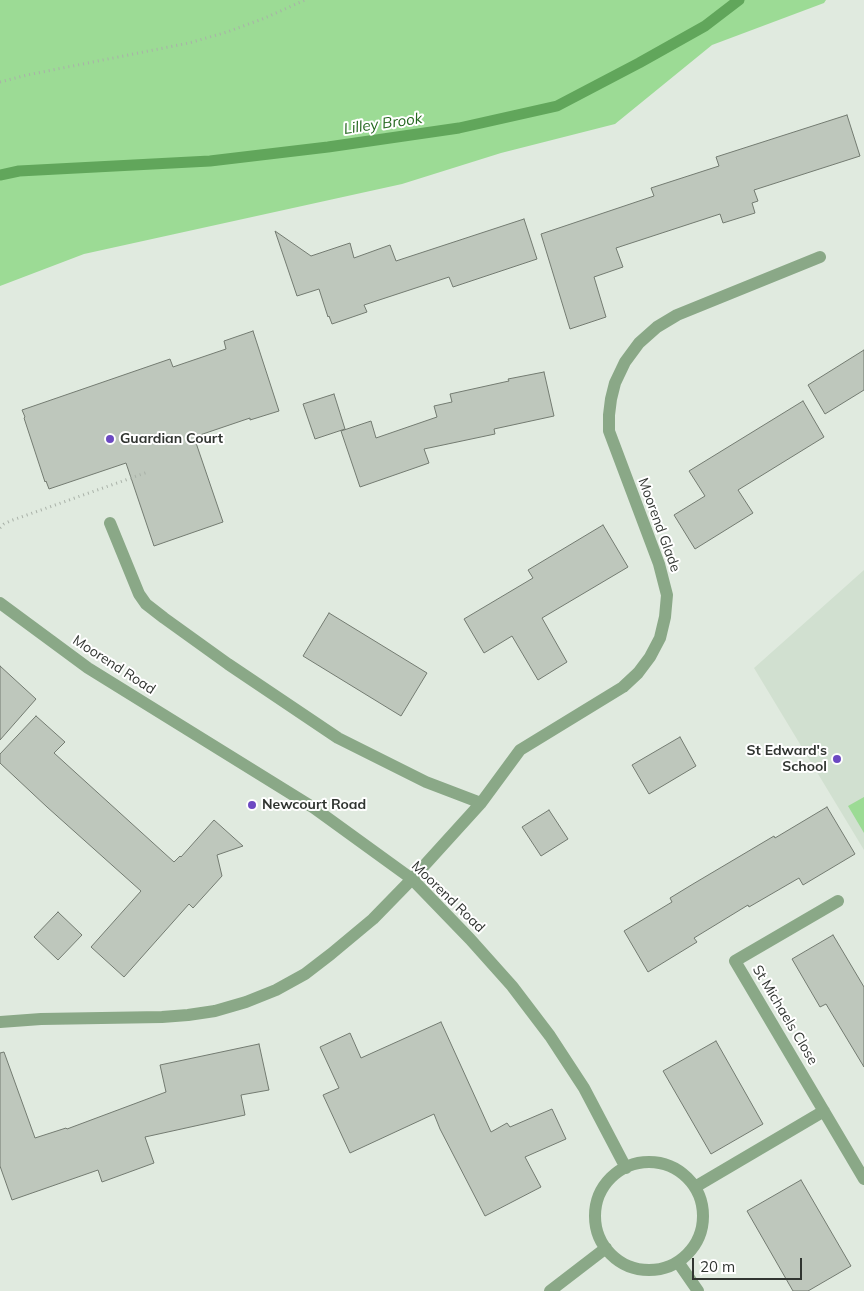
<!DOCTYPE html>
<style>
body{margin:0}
#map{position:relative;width:864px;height:1291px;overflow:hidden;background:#e0eadf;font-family:Mulish,sans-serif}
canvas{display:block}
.scale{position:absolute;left:692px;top:1258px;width:110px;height:22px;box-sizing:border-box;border:2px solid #313531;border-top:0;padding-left:6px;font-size:15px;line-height:18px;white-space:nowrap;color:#313531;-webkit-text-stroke:4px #fff;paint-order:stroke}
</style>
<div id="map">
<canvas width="864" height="1291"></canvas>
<div class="scale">20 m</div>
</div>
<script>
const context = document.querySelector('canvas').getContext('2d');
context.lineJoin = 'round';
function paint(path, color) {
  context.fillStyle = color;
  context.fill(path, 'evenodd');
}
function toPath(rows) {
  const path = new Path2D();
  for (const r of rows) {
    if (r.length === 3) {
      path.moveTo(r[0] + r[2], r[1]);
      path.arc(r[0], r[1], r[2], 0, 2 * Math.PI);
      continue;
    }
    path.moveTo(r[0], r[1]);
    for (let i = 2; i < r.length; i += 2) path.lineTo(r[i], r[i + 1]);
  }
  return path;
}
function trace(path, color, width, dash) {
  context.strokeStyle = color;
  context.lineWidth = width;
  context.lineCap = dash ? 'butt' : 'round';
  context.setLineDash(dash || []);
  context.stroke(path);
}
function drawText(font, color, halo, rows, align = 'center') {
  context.font = font + ' Mulish,sans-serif';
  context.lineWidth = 4;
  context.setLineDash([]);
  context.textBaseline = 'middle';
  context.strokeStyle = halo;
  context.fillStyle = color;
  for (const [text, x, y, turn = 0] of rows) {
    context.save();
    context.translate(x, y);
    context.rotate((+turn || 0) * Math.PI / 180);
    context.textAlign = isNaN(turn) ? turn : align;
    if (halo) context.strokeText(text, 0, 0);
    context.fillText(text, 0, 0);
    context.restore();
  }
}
const built = toPath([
 [864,570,864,850,754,668]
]);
const green = toPath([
 [0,0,826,0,824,3,712,45,615,124,501,153,402,184,84,254,0,286],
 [864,797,864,833,848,806]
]);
const stream = toPath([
 [0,175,19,171,210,161,328,147,459,128,557,106,639,63,705,26,739,0]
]);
const building = toPath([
 [847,115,860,156,754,190,758,201,752,203,755,213,723,223,720,214,616,248,623,267,594,277,606,317,570,329,541,234,654,196,651,188,719,166,716,157,847,115],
 [524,219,537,259,453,287,449,277,364,305,367,312,332,324,329,316,328,317,319,289,297,296,275,231,311,256,350,243,354,258,390,245,396,261,524,219],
 [253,331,279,411,250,420,250,418,194,437,223,522,154,546,126,463,49,489,46,481,45,482,24,418,25,417,22,410,170,359,173,367,226,349,224,341,253,331],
 [864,350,864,390,825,414,808,385,864,350],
 [544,372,554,416,494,429,495,434,424,449,429,463,360,487,341,431,371,421,376,438,437,417,434,406,452,402,450,394,509,381,508,379,544,372],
 [334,394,345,429,315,439,303,404,334,394],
 [803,401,824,437,738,490,753,513,695,549,674,515,705,496,689,471,803,401],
 [603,525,628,567,542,618,567,662,538,680,512,636,484,653,464,619,533,578,528,570,603,525],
 [329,613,427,673,401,716,303,656,329,613],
 [0,666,36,699,0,740,0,666],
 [36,716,65,742,54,753,174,862,180,856,181,857,214,820,243,846,217,855,222,876,193,908,189,904,124,977,91,947,141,891,47,807,0,763,0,754,36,716],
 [680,737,696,766,649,794,632,765,680,737],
 [827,807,855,854,803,885,799,878,749,907,748,905,694,938,697,942,648,972,624,931,672,902,670,898,693,884,774,836,775,838,827,807],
 [549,810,568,839,541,856,522,827,549,810],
 [58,912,82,935,58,960,34,937,58,912],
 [833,935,864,987,864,1067,826,1004,820,1007,792,959,833,935],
 [441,1022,491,1132,507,1123,510,1127,552,1109,566,1139,525,1157,541,1187,485,1216,440,1129,434,1114,350,1153,323,1095,339,1088,320,1047,350,1033,361,1058,441,1022],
 [716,1041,763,1124,711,1154,663,1071,716,1041],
 [259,1044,269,1090,241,1095,245,1115,145,1137,154,1163,102,1182,98,1170,12,1200,0,1166,0,1053,4,1052,35,1138,66,1128,67,1129,166,1092,160,1065,259,1044],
 [801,1180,851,1266,808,1291,793,1291,747,1211,801,1180]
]);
const path = toPath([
 [0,82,27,75,189,43,227,32,265,18,305,0],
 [0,528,4,524,10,521,148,472]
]);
const minor = toPath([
 [110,523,139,594,146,604,164,618,228,664,338,738,426,782,481,803],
 [0,603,88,668,314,808,412,879,470,939,512,986,550,1036,584,1088,626,1168],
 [838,901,735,961,864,1179],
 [0,1022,41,1019,162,1017,188,1015,215,1011,246,1002,276,990,305,974,331,954,373,919,412,879,481,803,520,750,623,687,638,673,650,657,660,638,665,617,667,595,659,564,609,431,609,415,611,399,615,383,625,362,639,343,657,327,677,315,820,257],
 [649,1216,54],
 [695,1187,824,1111],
 [678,1262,698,1291],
 [550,1291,606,1248]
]);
const markers = [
 [110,439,5,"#6c49c2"],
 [837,759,5,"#6c49c2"],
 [252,805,5,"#6c49c2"]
];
const poiNames = [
 ["Guardian Court",120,439],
 ["St Edward's",827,751,"right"],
 ["School",827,767,"right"],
 ["Newcourt Road",262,805]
];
const streetNames = [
 ["Moorend Glade",659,525,70],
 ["Moorend Road",114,665,33],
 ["Moorend Road",448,897,44],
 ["St Michaels Close",785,1015,59]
];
const waterNames = [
 ["Lilley Brook",383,124,-8]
];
paint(built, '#d1e0d0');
paint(green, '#9cdb95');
trace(stream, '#61a65b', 11);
paint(building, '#bec7bc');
trace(building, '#737b71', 1);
trace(path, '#a9b1a8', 3, [1, 4]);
trace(minor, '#8aa887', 12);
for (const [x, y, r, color] of markers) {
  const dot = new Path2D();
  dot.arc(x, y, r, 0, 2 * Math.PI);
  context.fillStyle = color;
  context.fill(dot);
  trace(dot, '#fff', 2);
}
drawText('bold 14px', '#313531', '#fff', poiNames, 'left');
drawText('14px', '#313531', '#fff', streetNames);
drawText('italic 15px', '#24681f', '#fff', waterNames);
</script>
